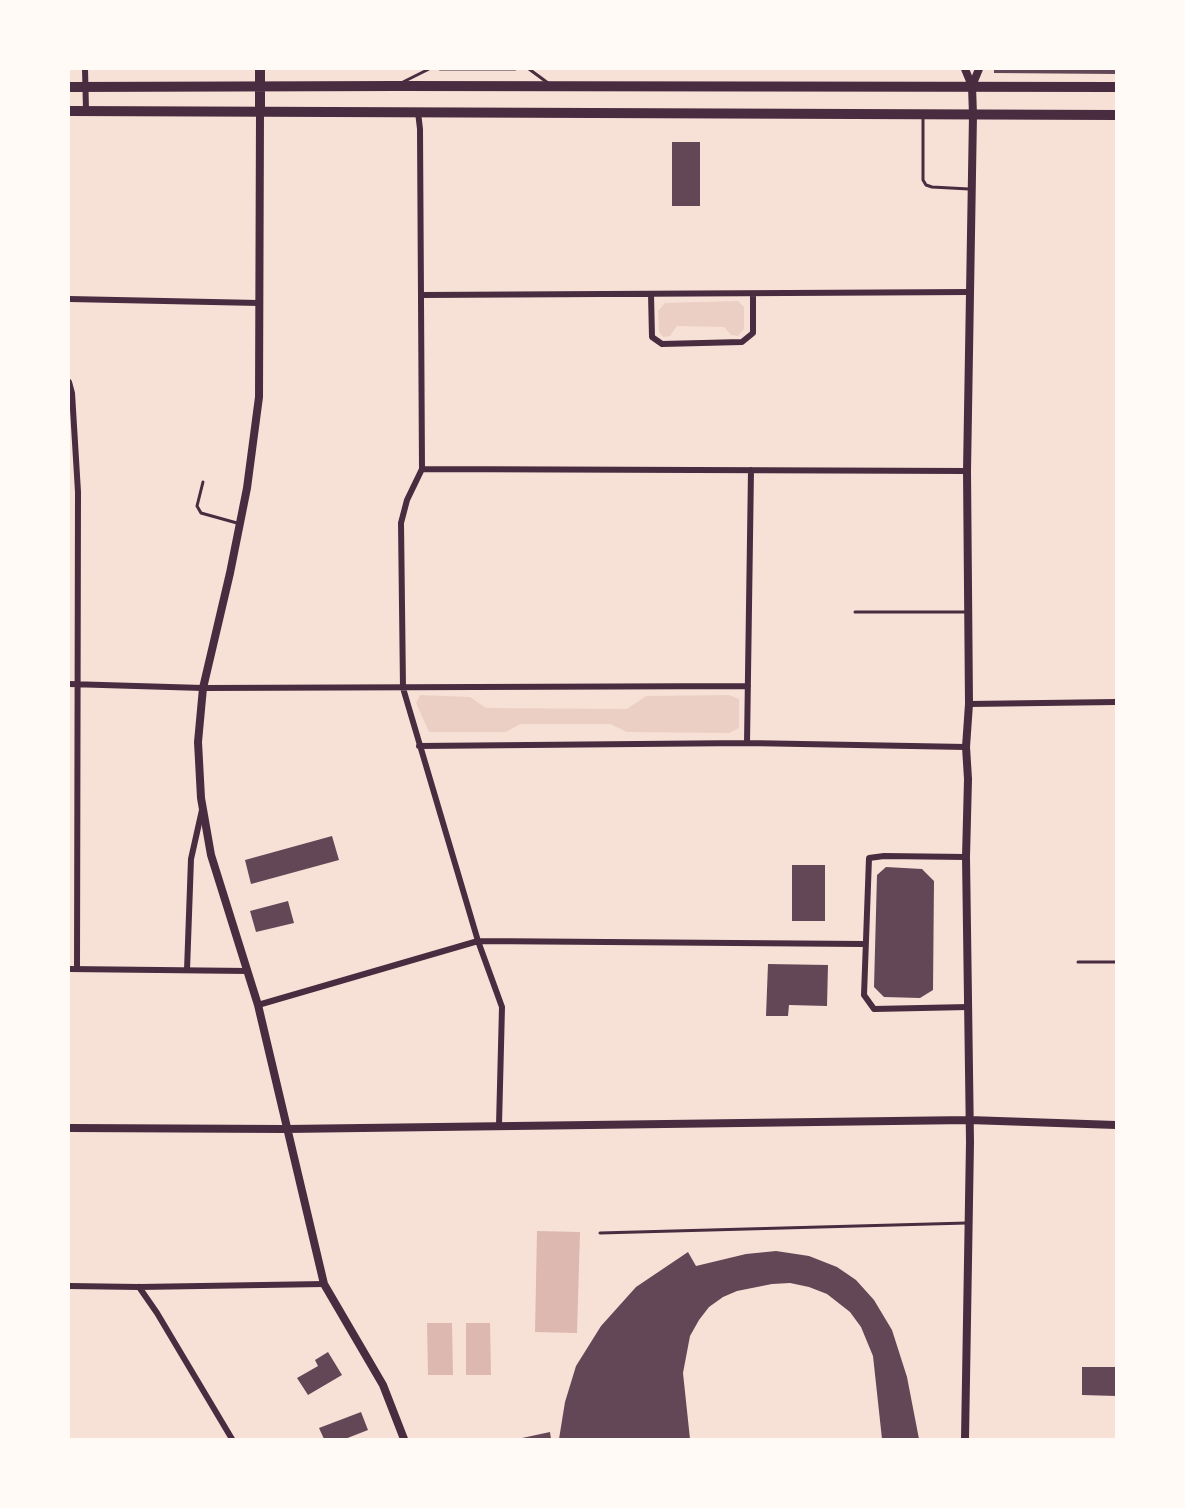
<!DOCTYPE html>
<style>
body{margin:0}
#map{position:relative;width:1185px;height:1508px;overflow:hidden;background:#f7e1d7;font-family:Mulish,sans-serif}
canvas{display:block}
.frame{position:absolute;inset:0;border:70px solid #fffaf5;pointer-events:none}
</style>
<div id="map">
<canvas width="1185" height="1508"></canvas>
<div class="frame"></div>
</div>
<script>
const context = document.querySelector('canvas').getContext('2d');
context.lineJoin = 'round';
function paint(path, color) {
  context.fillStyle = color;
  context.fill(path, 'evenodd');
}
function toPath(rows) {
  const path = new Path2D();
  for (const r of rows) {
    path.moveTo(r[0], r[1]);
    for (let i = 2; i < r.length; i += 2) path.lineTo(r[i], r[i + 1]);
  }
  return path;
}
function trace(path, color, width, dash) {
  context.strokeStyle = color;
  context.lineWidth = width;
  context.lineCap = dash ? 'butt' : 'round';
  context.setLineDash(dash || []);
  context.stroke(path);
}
const green = toPath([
 [738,301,744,307,744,329,738,336,731,335,724,327,677,326,670,336,663,337,659,332,658,311,665,303],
 [420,695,470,697,486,708,627,709,646,696,729,695,739,699,739,728,729,733,627,732,610,724,520,724,506,732,429,732,416,703]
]);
const water = toPath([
 [537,1231,580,1232,577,1333,535,1332],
 [427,1323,452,1323,453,1375,428,1375],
 [466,1323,490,1323,491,1375,466,1375]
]);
const building = toPath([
 [994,69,1116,69,1116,74,994,73],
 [672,142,700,142,700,206,672,206],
 [332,836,339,860,251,884,245,860],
 [792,865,825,865,825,921,792,921],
 [886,867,922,869,934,881,933,990,920,998,884,997,874,987,877,875],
 [288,901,294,923,256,932,250,911],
 [768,964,828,965,827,1006,789,1005,788,1016,766,1016],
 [776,1251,809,1256,837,1267,856,1280,874,1300,892,1330,907,1377,919,1439,882,1439,873,1356,861,1327,850,1312,827,1294,809,1287,790,1283,772,1284,737,1291,723,1297,709,1307,699,1320,690,1336,683,1373,690,1439,559,1439,565,1402,576,1366,601,1326,636,1287,688,1252,696,1266,746,1254],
 [328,1352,342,1375,308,1395,297,1378,318,1366,315,1360],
 [1082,1367,1116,1367,1116,1396,1082,1395],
 [361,1412,368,1430,345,1439,324,1439,319,1428],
 [550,1432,551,1439,522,1439,522,1438]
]);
const service = toPath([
 [440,69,515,69],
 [529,69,548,83],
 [403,82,429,69],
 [923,116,923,180,926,185,932,187,969,189],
 [203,482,197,506,201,513,237,523],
 [855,612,966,612],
 [1078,962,1116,962],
 [600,1233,967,1223]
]);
const minor = toPath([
 [85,69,86,110],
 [418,112,420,129,422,469,407,500,401,523,403,688,478,941,502,1007,499,1125],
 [651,294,652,337,662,344,742,342,753,333,753,294],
 [421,295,970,292],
 [69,299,259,303],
 [69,382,72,393,78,492,77,969],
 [422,469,967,471],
 [69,684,203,688,748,686],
 [969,704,1116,702],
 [747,743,751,470],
 [419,746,747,743,966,747],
 [966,857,884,856,869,858,864,995,874,1009,968,1007],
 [69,969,248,971],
 [187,970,191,859,202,810],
 [258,1005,478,941,864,944],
 [69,1286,139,1287,324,1284],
 [139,1287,157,1313,232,1439]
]);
const tertiary = toPath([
 [972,86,979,69],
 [260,112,259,397,247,488,230,573,203,688,198,742,201,798,211,855,258,1005,324,1284,383,1385,404,1439],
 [69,1128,286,1129,969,1120,1116,1125],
 [965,1439,970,1142,966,857,968,779,966,747,969,704,967,471,973,115,972,86,965,69]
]);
const primary = toPath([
 [69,87,396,86,1116,87],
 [69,111,1116,115],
 [260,112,260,69]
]);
paint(green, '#ebcfc5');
paint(water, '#dcb8b0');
paint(building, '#644757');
trace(service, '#4a2c40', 3);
trace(minor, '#4a2c40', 6);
trace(tertiary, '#4a2c40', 8);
trace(primary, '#4a2c40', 10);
</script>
